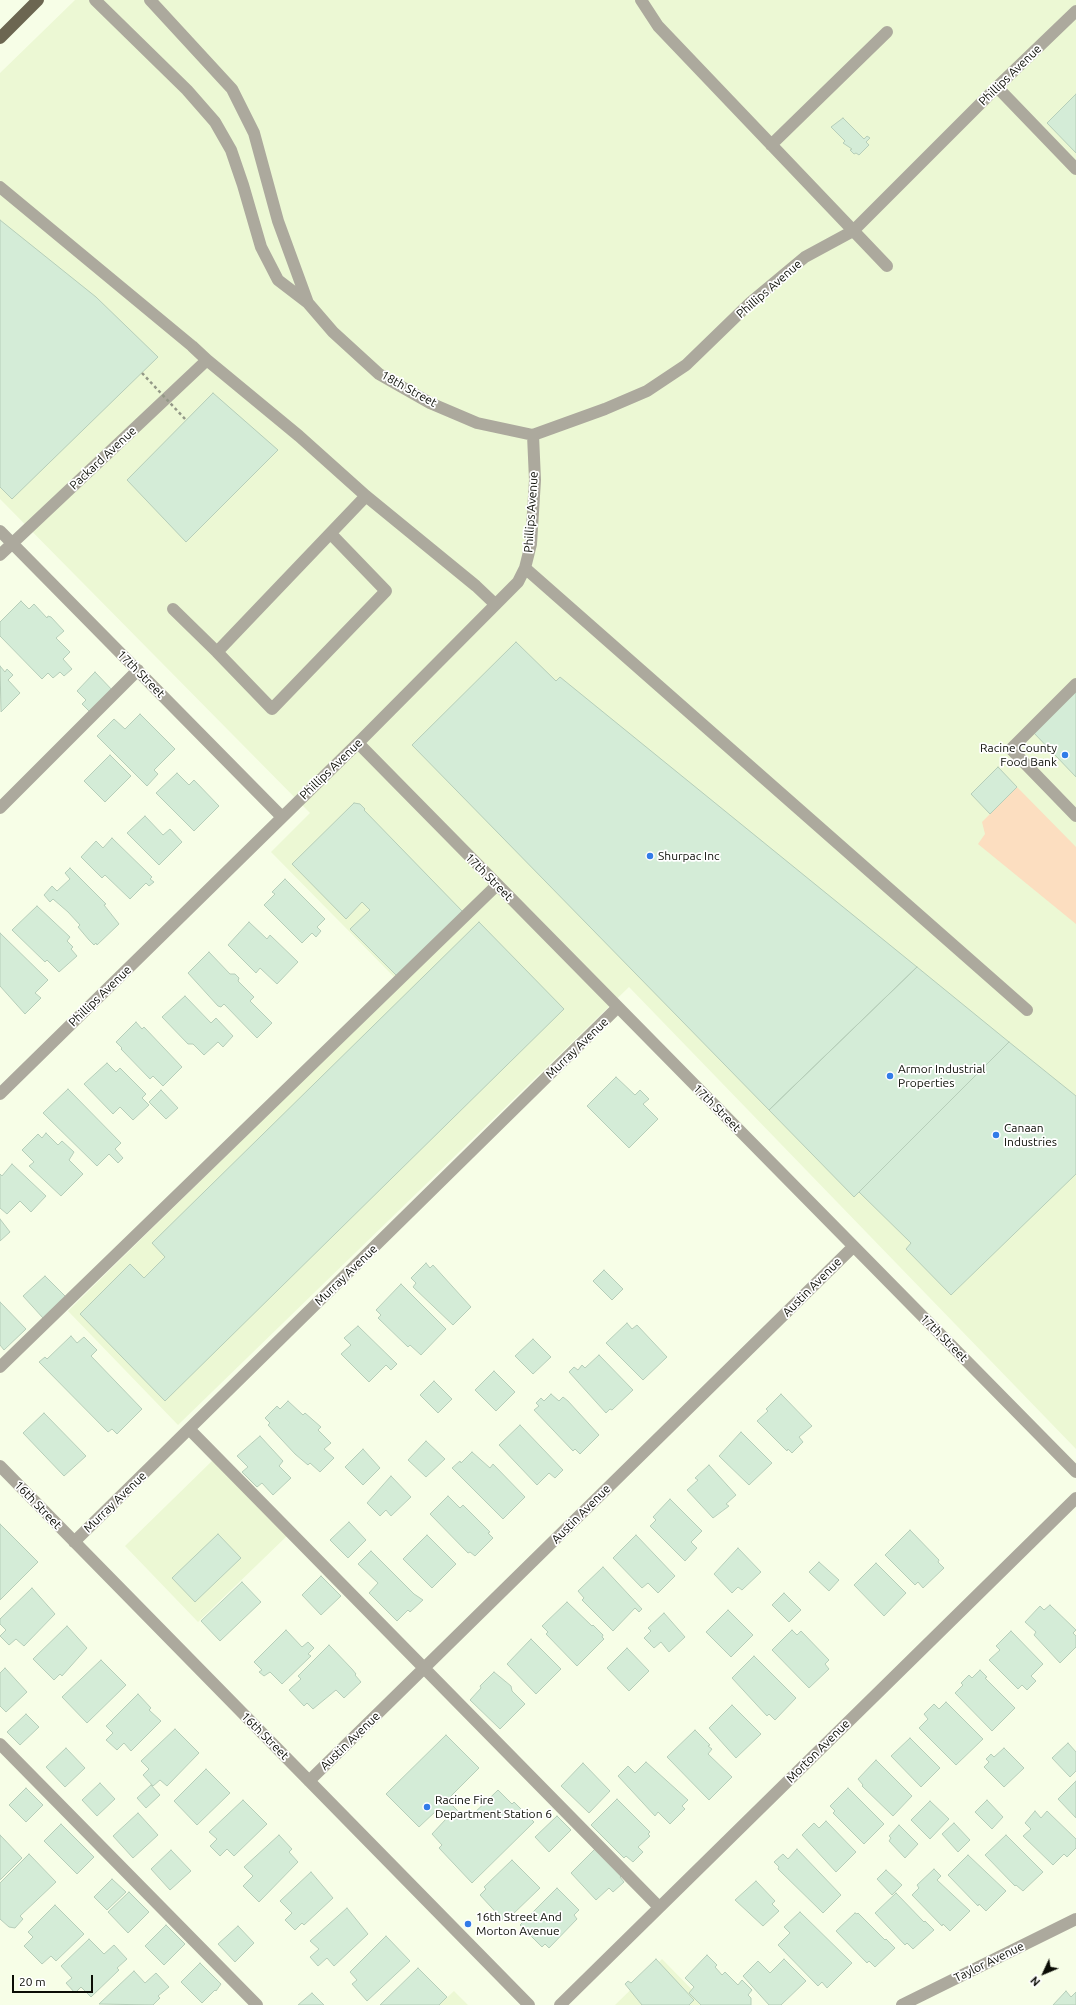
<!DOCTYPE html>
<style>
body{margin:0}
#map{position:relative;width:1076px;height:2005px;overflow:hidden;background:#f7fee7;font-family:Ubuntu,sans-serif}
canvas{display:block}
.north{position:absolute;left:1024px;top:1953px;width:40px;height:40px;-webkit-text-stroke:3px #fff;paint-order:stroke;rotate:226deg;font-size:11px;font-weight:700;line-height:16px;text-align:center;color:#0b0d05}
.north::after{content:'';display:block;margin:auto;width:14px;height:18px;background:#0b0d05;clip-path:polygon(50% 0,100% 100%,50% 72%,0 100%)}
.scale{position:absolute;left:12px;top:1975px;width:81px;height:18px;box-sizing:border-box;border:2px solid #0b0d05;border-top:0;padding-left:5px;font-size:12px;line-height:14px;white-space:nowrap;color:#0b0d05;-webkit-text-stroke:3px #fff;paint-order:stroke}
</style>
<div id="map">
<canvas width="1076" height="2005"></canvas>
<div class="north">N</div>
<div class="scale">20 m</div>
</div>
<script>
const context = document.querySelector('canvas').getContext('2d');
context.lineJoin = 'round';
function paint(path, color) {
  context.fillStyle = color;
  context.fill(path, 'evenodd');
}
function toPath(rows) {
  const path = new Path2D();
  for (const r of rows) {
    path.moveTo(r[0], r[1]);
    for (let i = 2; i < r.length; i += 2) path.lineTo(r[i], r[i + 1]);
  }
  return path;
}
function trace(path, color, width, dash) {
  context.strokeStyle = color;
  context.lineWidth = width;
  context.lineCap = dash ? 'butt' : 'round';
  context.setLineDash(dash || []);
  context.stroke(path);
}
function drawText(font, color, halo, rows, align = 'center') {
  context.font = font + ' Ubuntu,sans-serif';
  context.lineWidth = 3.5;
  context.setLineDash([]);
  context.textBaseline = 'middle';
  context.strokeStyle = halo;
  context.fillStyle = color;
  for (const [text, x, y, turn = 0] of rows) {
    context.save();
    context.translate(x, y);
    context.rotate((+turn || 0) * Math.PI / 180);
    context.textAlign = isNaN(turn) ? turn : align;
    if (halo) context.strokeText(text, 0, 0);
    context.fillText(text, 0, 0);
    context.restore();
  }
}
const built = toPath([
 [75,0,1076,0,1076,1449,629,987,178,1425,68,1311,401,984,271,852,310,813,0,499,0,73],
 [214,1459,289,1534,198,1622,125,1546],
 [662,1959,707,2005,615,2005],
 [454,1991,468,2005,439,2005]
]);
const green = toPath([
 [1017,787,1076,847,1076,924,978,844,985,834,982,822]
]);
const building = toPath([
 [1076,94,1076,153,1047,123,1076,94],
 [843,118,864,139,867,136,870,138,866,142,869,145,859,155,856,153,854,154,850,150,852,149,843,143,845,141,831,127,843,118],
 [0,220,96,297,158,357,12,499,0,487,0,220],
 [213,393,278,450,186,542,127,480,213,393],
 [21,601,29,609,34,604,47,618,48,616,51,617,64,631,56,638,70,652,63,659,72,669,64,676,60,672,53,678,48,673,42,679,0,636,0,622,21,601],
 [516,642,556,681,560,677,917,967,769,1110,412,745,516,642],
 [0,666,5,672,7,669,13,675,8,680,20,693,1,712,0,666],
 [95,672,114,692,90,712,82,704,86,700,77,691,95,672],
 [1076,690,1076,777,1033,732,1076,690],
 [140,714,175,749,154,770,158,774,147,786,97,736,114,719,125,729,140,714],
 [110,755,131,776,105,802,84,781,110,755],
 [998,767,1017,787,990,814,971,794,998,767],
 [177,773,189,785,194,780,219,806,194,831,156,793,177,773],
 [354,803,360,804,365,809,364,810,463,912,397,976,350,929,370,910,362,902,346,919,292,864,354,803],
 [145,816,163,835,170,829,182,842,159,865,127,833,145,816],
 [112,838,152,877,150,879,154,882,149,886,146,883,130,899,105,875,102,878,81,857,96,841,103,848,112,838],
 [70,868,106,904,104,905,119,924,97,945,96,943,94,945,89,940,78,927,80,925,68,912,53,899,50,902,44,895,52,886,57,891,70,879,65,873,70,868],
 [285,879,325,919,317,927,321,931,316,937,312,933,302,943,264,905,275,894,272,892,285,879],
 [37,906,70,937,67,941,73,947,71,949,77,956,59,972,47,960,45,962,12,930,37,906],
 [249,922,267,939,270,935,298,962,277,984,260,968,256,973,228,945,249,922],
 [479,922,564,1009,165,1401,80,1314,130,1264,144,1278,165,1257,152,1243,479,922],
 [0,933,48,980,35,993,41,998,25,1014,0,986,0,933],
 [209,952,230,974,235,974,239,978,238,981,254,997,250,1001,272,1023,257,1038,224,1004,221,1007,218,1006,188,973,209,952],
 [917,967,1009,1042,854,1197,769,1110,917,967],
 [185,996,211,1023,216,1018,233,1036,223,1047,218,1042,204,1055,193,1044,188,1044,162,1017,185,996],
 [136,1022,142,1029,144,1027,182,1067,163,1086,153,1076,150,1079,121,1049,122,1048,116,1042,136,1022],
 [1009,1042,1076,1096,1076,1174,951,1295,906,1249,911,1243,859,1192,1009,1042],
 [107,1063,116,1072,120,1068,146,1094,142,1098,149,1105,133,1120,120,1107,113,1114,84,1084,107,1063],
 [616,1077,635,1095,640,1090,649,1099,643,1104,658,1119,629,1148,587,1106,616,1077],
 [68,1089,121,1143,115,1149,123,1158,118,1163,109,1154,97,1166,43,1113,68,1089],
 [161,1090,178,1108,166,1119,149,1102,161,1090],
 [46,1133,58,1145,62,1141,74,1152,69,1160,83,1174,61,1196,29,1166,34,1162,22,1150,38,1134,42,1138,46,1133],
 [12,1164,46,1196,31,1212,20,1201,7,1214,0,1208,0,1174,2,1176,12,1164],
 [0,1219,10,1232,0,1241,0,1219],
 [426,1263,430,1268,433,1265,471,1307,453,1325,413,1287,416,1283,411,1278,426,1263],
 [604,1270,623,1289,612,1300,593,1281,604,1270],
 [45,1276,66,1297,43,1318,23,1296,45,1276],
 [401,1284,446,1329,421,1355,410,1345,408,1347,378,1318,381,1315,376,1310,401,1284],
 [0,1302,26,1329,4,1350,0,1345,0,1302],
 [627,1323,632,1329,637,1325,667,1357,643,1380,606,1343,627,1323],
 [358,1326,397,1364,391,1370,386,1365,369,1382,341,1354,351,1345,344,1338,358,1326],
 [71,1336,77,1343,84,1337,97,1350,91,1356,142,1409,117,1434,112,1429,108,1432,39,1362,45,1357,47,1359,71,1336],
 [533,1339,551,1357,533,1374,515,1356,533,1339],
 [599,1355,633,1390,612,1410,610,1409,606,1413,569,1372,574,1367,578,1370,582,1365,585,1368,599,1355],
 [494,1371,515,1392,496,1411,475,1390,494,1371],
 [434,1381,452,1399,438,1413,420,1395,434,1381],
 [551,1394,559,1401,563,1397,568,1401,599,1435,580,1454,575,1449,573,1451,534,1410,539,1406,536,1403,541,1398,544,1401,551,1394],
 [781,1394,812,1426,799,1437,803,1442,792,1453,788,1449,787,1451,757,1421,768,1411,766,1409,781,1394],
 [288,1401,303,1415,305,1413,321,1427,318,1430,331,1443,324,1449,334,1458,320,1472,310,1463,308,1465,295,1454,268,1425,270,1423,265,1418,277,1406,280,1409,288,1401],
 [44,1413,86,1456,64,1476,23,1433,44,1413],
 [520,1425,563,1470,555,1478,549,1473,537,1485,499,1445,520,1425],
 [741,1432,772,1463,749,1485,719,1456,741,1432],
 [260,1436,283,1461,279,1466,291,1478,273,1495,262,1483,257,1487,242,1472,248,1467,237,1456,260,1436],
 [426,1441,445,1459,426,1477,408,1460,426,1441],
 [363,1449,380,1468,363,1485,345,1467,363,1449],
 [472,1452,490,1468,493,1464,525,1497,503,1519,452,1468,460,1461,461,1463,472,1452],
 [709,1465,736,1495,726,1504,729,1506,713,1518,687,1490,698,1480,695,1478,709,1465],
 [391,1476,411,1497,391,1516,386,1510,380,1516,367,1503,391,1476],
 [448,1496,460,1508,463,1505,490,1532,488,1533,493,1538,475,1556,470,1552,468,1553,430,1514,448,1496],
 [670,1499,702,1531,691,1542,697,1548,685,1561,650,1526,656,1520,653,1517,670,1499],
 [349,1522,366,1540,348,1558,330,1540,349,1522],
 [0,1524,38,1562,0,1600,0,1524],
 [910,1530,939,1560,938,1562,944,1568,923,1588,918,1582,915,1585,885,1555,910,1530],
 [218,1534,241,1558,195,1602,172,1578,218,1534],
 [427,1535,456,1564,432,1588,403,1559,427,1535],
 [636,1535,675,1576,658,1593,648,1583,642,1588,613,1558,636,1535],
 [738,1548,761,1572,742,1590,738,1587,732,1593,714,1574,738,1548],
 [371,1551,414,1594,423,1600,410,1612,408,1610,397,1621,369,1593,378,1583,358,1564,371,1551],
 [819,1562,839,1580,829,1591,809,1572,819,1562],
 [876,1563,906,1593,884,1616,854,1585,876,1563],
 [603,1567,642,1609,639,1612,635,1608,613,1631,582,1600,584,1598,578,1591,603,1567],
 [321,1576,341,1596,321,1615,302,1595,321,1576],
 [242,1582,261,1602,220,1641,201,1621,242,1582],
 [32,1588,55,1614,24,1646,16,1639,9,1645,0,1636,6,1630,0,1624,0,1619,32,1588],
 [784,1593,801,1610,789,1622,772,1605,784,1593],
 [567,1602,592,1626,593,1625,603,1635,602,1637,604,1639,577,1666,546,1634,548,1632,542,1626,567,1602],
 [1050,1605,1076,1630,1073,1633,1076,1636,1076,1647,1060,1663,1034,1635,1036,1632,1025,1622,1040,1606,1044,1610,1050,1605],
 [728,1610,753,1635,731,1657,706,1632,728,1610],
 [664,1613,685,1637,669,1652,661,1642,654,1648,644,1638,651,1631,648,1628,664,1613],
 [67,1626,87,1648,62,1676,60,1674,54,1680,33,1659,67,1626],
 [286,1630,302,1647,308,1642,314,1648,308,1654,311,1656,282,1684,270,1672,264,1676,259,1672,262,1670,254,1662,286,1630],
 [792,1630,797,1635,801,1631,829,1660,825,1664,829,1669,809,1688,772,1650,792,1630],
 [1011,1631,1043,1664,1031,1676,1036,1681,1027,1690,1022,1685,1018,1689,989,1660,1000,1650,996,1646,1011,1631],
 [531,1639,561,1669,536,1694,507,1664,531,1639],
 [329,1645,352,1669,356,1674,355,1675,361,1682,344,1698,336,1690,313,1709,307,1703,304,1706,289,1690,301,1679,298,1676,329,1645],
 [627,1648,649,1671,629,1691,607,1668,627,1648],
 [754,1656,796,1698,775,1720,769,1714,767,1716,732,1678,754,1656],
 [101,1660,126,1685,87,1723,62,1697,101,1660],
 [5,1668,27,1692,6,1712,0,1706,0,1673,5,1668],
 [980,1670,987,1677,985,1678,1015,1708,992,1731,955,1693,963,1685,961,1683,969,1675,972,1678,980,1670],
 [494,1672,511,1686,512,1691,525,1704,500,1729,470,1700,481,1688,480,1686,494,1672],
 [138,1694,151,1708,149,1710,161,1721,131,1751,124,1743,117,1750,106,1740,113,1733,106,1726,138,1694],
 [946,1702,983,1739,956,1765,919,1728,928,1719,924,1714,934,1704,939,1709,946,1702],
 [732,1705,761,1734,736,1758,709,1728,732,1705],
 [26,1714,39,1727,20,1745,7,1732,26,1714],
 [175,1729,199,1753,167,1786,160,1780,153,1786,143,1775,149,1769,141,1761,175,1729],
 [695,1730,710,1745,708,1746,712,1749,708,1754,732,1777,709,1800,667,1757,695,1730],
 [446,1735,479,1768,447,1800,467,1820,498,1790,512,1804,514,1802,534,1822,472,1883,439,1848,442,1845,432,1834,446,1819,437,1810,419,1827,386,1794,446,1735],
 [910,1738,940,1768,921,1787,891,1756,910,1738],
 [1068,1743,1076,1752,1076,1771,1070,1777,1052,1758,1068,1743],
 [66,1748,85,1768,65,1787,46,1767,66,1748],
 [1004,1748,1024,1768,1004,1787,984,1767,989,1762,986,1759,991,1754,994,1757,1004,1748],
 [876,1760,912,1796,893,1816,862,1786,863,1785,858,1779,876,1760],
 [646,1762,688,1800,682,1806,685,1809,670,1824,658,1812,655,1816,618,1776,628,1766,635,1773,646,1762],
 [583,1763,610,1791,589,1813,561,1786,583,1763],
 [206,1769,230,1793,197,1825,174,1801,206,1769],
 [1076,1781,1076,1818,1058,1799,1076,1781],
 [100,1783,115,1799,97,1816,82,1800,100,1783],
 [151,1785,160,1795,146,1808,137,1798,151,1785],
 [26,1788,43,1805,26,1822,9,1805,26,1788],
 [848,1788,884,1824,864,1844,833,1813,835,1811,830,1806,848,1788],
 [617,1799,650,1832,648,1834,650,1836,638,1847,643,1852,633,1862,626,1856,624,1858,591,1825,617,1799],
 [243,1800,267,1824,234,1856,227,1849,220,1856,210,1846,217,1839,209,1832,243,1800],
 [987,1800,1003,1817,992,1829,975,1812,987,1800],
 [930,1801,949,1819,930,1839,911,1820,930,1801],
 [1035,1811,1041,1818,1047,1811,1076,1839,1076,1848,1067,1857,1064,1854,1053,1865,1023,1836,1031,1829,1025,1823,1035,1811],
 [138,1813,158,1835,133,1858,113,1836,138,1813],
 [557,1816,571,1830,549,1852,535,1837,557,1816],
 [826,1821,856,1852,836,1872,802,1835,814,1823,819,1828,826,1821],
 [954,1823,970,1840,958,1852,942,1834,954,1823],
 [61,1824,94,1857,77,1874,44,1841,61,1824],
 [899,1825,918,1844,905,1858,889,1841,891,1838,889,1836,899,1825],
 [0,1835,22,1858,0,1880,0,1835],
 [279,1835,292,1849,289,1852,298,1862,259,1902,243,1886,253,1876,244,1867,279,1835],
 [1006,1835,1043,1872,1023,1891,1016,1885,1015,1886,985,1855,1006,1835],
 [596,1848,622,1875,620,1877,624,1882,613,1892,609,1888,596,1900,571,1873,596,1848],
 [797,1849,841,1895,823,1913,778,1869,779,1867,774,1862,783,1854,788,1859,797,1849],
 [171,1850,191,1871,170,1890,151,1869,171,1850],
 [29,1854,56,1882,20,1916,23,1919,15,1928,9,1927,0,1919,0,1883,29,1854],
 [968,1855,1006,1891,986,1911,979,1904,978,1906,948,1875,968,1855],
 [512,1860,540,1888,511,1916,510,1914,503,1920,480,1895,486,1889,484,1887,512,1860],
 [934,1869,941,1876,937,1880,970,1911,950,1931,943,1924,942,1926,912,1895,919,1888,917,1885,934,1869],
 [886,1870,902,1885,892,1895,877,1879,886,1870],
 [311,1872,333,1898,304,1925,302,1923,295,1930,285,1920,292,1913,280,1901,311,1872],
 [112,1879,126,1892,107,1910,94,1897,112,1879],
 [756,1881,775,1901,772,1904,779,1911,763,1926,735,1900,756,1881],
 [557,1888,579,1910,574,1915,577,1919,549,1948,545,1944,542,1947,520,1925,557,1888],
 [129,1892,149,1912,128,1933,108,1912,129,1892],
 [896,1893,924,1922,925,1921,934,1930,913,1949,907,1943,905,1945,875,1913,896,1893],
 [55,1905,84,1934,56,1961,51,1956,42,1964,24,1946,33,1937,28,1932,55,1905],
 [347,1908,368,1934,334,1966,327,1958,318,1966,310,1957,319,1949,310,1941,347,1908],
 [800,1912,852,1963,827,1988,822,1982,818,1986,778,1945,790,1933,784,1927,800,1912],
 [855,1913,857,1914,858,1913,885,1940,886,1939,895,1948,875,1967,869,1961,867,1963,836,1931,855,1913],
 [166,1925,185,1944,164,1965,145,1946,166,1925],
 [238,1926,254,1943,235,1962,218,1944,238,1926],
 [386,1936,410,1961,367,2001,352,1984,357,1980,350,1972,386,1936],
 [89,1939,104,1954,114,1945,127,1959,117,1968,119,1970,91,1997,81,1987,75,1993,66,1983,72,1978,61,1966,89,1939],
 [707,1955,717,1965,715,1967,722,1975,725,1972,738,1985,742,1980,752,1990,748,1995,751,1998,751,2005,701,2005,689,1993,694,1987,685,1978,707,1955],
 [656,1959,694,2000,689,2005,642,2005,625,1984,628,1981,631,1983,656,1959],
 [784,1959,806,1981,781,2005,769,2005,743,1976,758,1961,770,1973,784,1959],
 [200,1963,221,1984,216,1991,215,1990,202,2003,181,1982,200,1963],
 [418,1968,447,1997,439,2005,380,2005,418,1968],
 [134,1971,145,1983,156,1973,169,1987,158,1996,160,1998,153,2005,99,2004,134,1971],
 [1066,1991,1071,1997,1076,1992,1076,2005,1053,2005,1066,1991],
 [312,1993,324,2005,298,2005,312,1993]
]);
const minor = toPath([
 [95,0,187,90,215,122,231,150,243,185,261,247,278,280,308,303,333,332,379,374,430,403,477,423,533,435],
 [150,0,232,89,254,133,278,221,308,303],
 [641,0,658,26,887,266],
 [997,87,1076,169],
 [771,145,887,32],
 [0,187,192,346,207,360,299,436,366,496,476,586,495,604],
 [533,435,605,409,647,391,686,365,751,302,805,257,853,231,997,87,1076,11],
 [0,531,282,817],
 [331,534,386,591,272,709,217,652,366,496],
 [0,555,207,360],
 [525,568,1027,1010],
 [173,609,217,652],
 [1076,684,1011,749,1076,816],
 [358,743,1076,1472],
 [0,808,138,670],
 [0,1094,358,743,518,582,525,568,531,544,535,480,533,435],
 [0,1367,497,885],
 [189,1429,659,1907],
 [0,1466,529,2005],
 [74,1542,618,1007],
 [0,1744,257,2005],
 [309,1781,853,1247],
 [560,2005,1076,1498],
 [902,2005,1076,1919]
]);
const major = toPath([
 [0,38,38,0]
]);
const pathBridge = toPath([
 [142,373,186,420]
]);
const markers = [
 [1065,755,4,"#327ce8"],
 [650,856,4,"#327ce8"],
 [890,1076,4,"#327ce8"],
 [996,1135,4,"#327ce8"],
 [427,1807,4,"#327ce8"],
 [468,1924,4,"#327ce8"]
];
const streetNames = [
 ["Phillips Avenue",1010,75,-44],
 ["Phillips Avenue",769,289,-41],
 ["18th Street",409,389,29],
 ["Packard Avenue",103,458,-43],
 ["Phillips Avenue",531,512,-86],
 ["17th Street",141,674,45],
 ["Phillips Avenue",331,769,-44],
 ["17th Street",489,877,45],
 ["Phillips Avenue",100,996,-44],
 ["Murray Avenue",577,1048,-44],
 ["17th Street",717,1108,45],
 ["Murray Avenue",346,1275,-44],
 ["Austin Avenue",812,1287,-45],
 ["17th Street",944,1338,45],
 ["Murray Avenue",115,1502,-44],
 ["16th Street",38,1505,46],
 ["Austin Avenue",581,1514,-45],
 ["16th Street",265,1736,45],
 ["Austin Avenue",350,1741,-44],
 ["Morton Avenue",818,1751,-45],
 ["Taylor Avenue",989,1962,-26]
];
const poiNames = [
 ["Racine County",1057,748,"right"],
 ["Food Bank",1057,762,"right"],
 ["Shurpac Inc",658,856],
 ["Armor Industrial",898,1069],
 ["Properties",898,1083],
 ["Canaan",1004,1128],
 ["Industries",1004,1142],
 ["Racine Fire",435,1800],
 ["Department Station 6",435,1814],
 ["16th Street And",476,1917],
 ["Morton Avenue",476,1931]
];
paint(built, '#ecf8d4');
paint(green, '#fcdec0');
paint(building, '#d4ecd7');
trace(building, '#b6ceb9', 1);
trace(minor, '#aca99d', 12);
trace(major, '#6c6651', 12);
trace(pathBridge, '#939887', 2.5, [3, 3]);
for (const [x, y, r, color] of markers) {
  const dot = new Path2D();
  dot.arc(x, y, r, 0, 2 * Math.PI);
  context.fillStyle = color;
  context.fill(dot);
  trace(dot, '#fff', 1.5);
}
drawText('12px', '#0b0d05', '#fff', streetNames);
drawText('12px', '#0b0d05', '#fff', poiNames, 'left');
</script>
